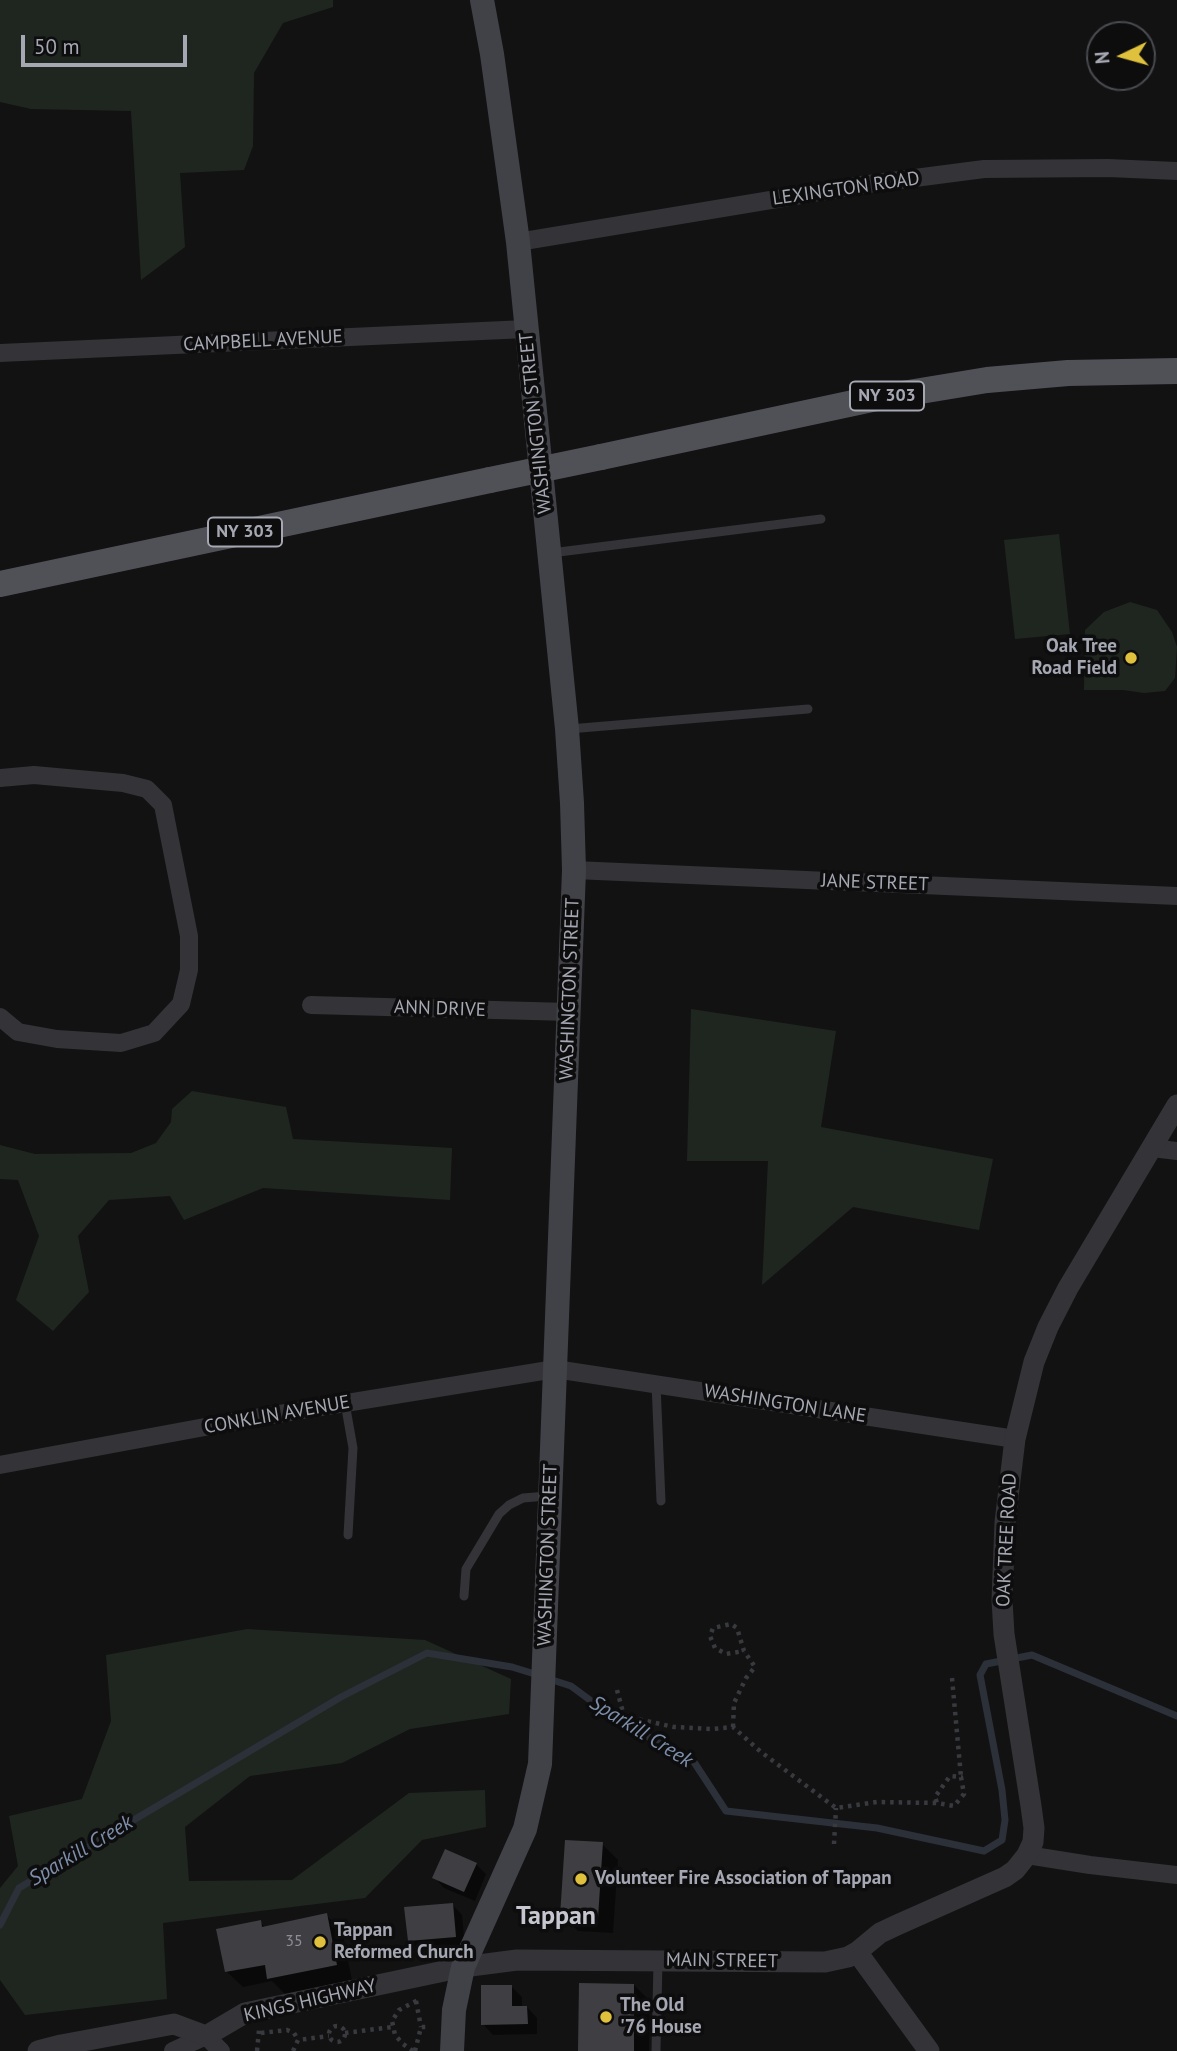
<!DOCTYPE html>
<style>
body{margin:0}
#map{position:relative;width:1177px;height:2051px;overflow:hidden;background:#121213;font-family:"PT Sans",sans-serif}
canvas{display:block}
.north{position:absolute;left:1086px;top:21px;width:70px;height:70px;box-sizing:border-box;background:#0d0d0e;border:2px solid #4a4b50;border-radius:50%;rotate:265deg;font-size:19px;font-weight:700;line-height:28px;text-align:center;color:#a5a7b2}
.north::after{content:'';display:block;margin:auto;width:24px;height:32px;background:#e0c13d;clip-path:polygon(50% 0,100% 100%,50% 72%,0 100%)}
.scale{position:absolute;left:21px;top:35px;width:166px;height:32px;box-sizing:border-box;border:4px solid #a5a7b2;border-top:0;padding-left:9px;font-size:21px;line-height:24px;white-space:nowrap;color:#a5a7b2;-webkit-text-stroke:5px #0d0d0e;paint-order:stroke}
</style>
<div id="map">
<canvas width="1177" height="2051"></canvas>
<div class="north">N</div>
<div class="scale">50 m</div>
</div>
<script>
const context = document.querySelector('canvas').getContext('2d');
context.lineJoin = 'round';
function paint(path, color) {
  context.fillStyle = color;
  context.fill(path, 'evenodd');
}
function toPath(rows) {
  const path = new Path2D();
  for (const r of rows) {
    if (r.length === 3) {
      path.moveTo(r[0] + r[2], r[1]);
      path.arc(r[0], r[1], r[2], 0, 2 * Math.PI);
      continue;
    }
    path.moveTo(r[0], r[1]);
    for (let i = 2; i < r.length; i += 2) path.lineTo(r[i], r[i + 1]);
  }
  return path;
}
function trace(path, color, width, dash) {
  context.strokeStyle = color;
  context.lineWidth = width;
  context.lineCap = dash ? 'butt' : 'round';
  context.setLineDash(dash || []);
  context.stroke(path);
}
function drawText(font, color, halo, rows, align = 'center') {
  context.font = font + ' "PT Sans",sans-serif';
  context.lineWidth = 7;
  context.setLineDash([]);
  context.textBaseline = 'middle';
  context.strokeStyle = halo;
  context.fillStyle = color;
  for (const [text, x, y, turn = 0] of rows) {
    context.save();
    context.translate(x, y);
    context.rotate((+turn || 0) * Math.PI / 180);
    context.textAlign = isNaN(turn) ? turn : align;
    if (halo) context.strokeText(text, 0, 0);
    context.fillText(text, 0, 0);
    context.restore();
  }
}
const green = toPath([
 [0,0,333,0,333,7,283,23,254,73,253,146,244,170,180,173,185,247,141,280,131,111,31,109,0,102],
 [1059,534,1070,634,1015,639,1004,540],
 [1130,602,1157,610,1172,632,1177,647,1175,678,1165,691,1144,693,1123,690,1084,690,1085,630,1104,612],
 [691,1009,836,1031,821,1127,993,1159,979,1230,853,1207,762,1285,768,1161,687,1161],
 [192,1091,286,1107,293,1139,452,1148,450,1200,263,1188,184,1220,170,1196,109,1200,78,1236,89,1292,53,1331,16,1300,39,1236,18,1180,0,1179,0,1145,35,1154,131,1153,156,1143,171,1122,172,1109],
 [247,1629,425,1640,511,1679,509,1714,410,1729,342,1763,250,1776,185,1827,189,1881,292,1880,409,1793,485,1790,486,1827,422,1840,365,1898,163,1923,167,1999,25,2015,0,1980,0,1888,18,1866,9,1816,82,1799,111,1721,106,1655]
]);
const shadow = toPath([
 [602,1844,618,1860,613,1933,578,1931,562,1915],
 [476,1864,486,1874,475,1901,444,1888,434,1877],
 [452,1904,462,1915,465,1946,420,1951,409,1941],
 [326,1915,342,1931,352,1980,285,1994,272,1981,243,1987,227,1972,260,1922,266,1928],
 [634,1985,650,2001,649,2051,580,2051],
 [511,1986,522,1997,522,2008,527,2007,537,2018,537,2034,493,2035,483,2024]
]);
const stream = toPath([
 [549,1679,571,1686,625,1726,653,1739,694,1762,726,1811,877,1828,984,1851,1002,1840,1005,1820,1002,1790,980,1675,986,1664,1032,1655,1177,1716],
 [0,1925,19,1888,341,1697,427,1653,512,1667,538,1675]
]);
const building = toPath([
 [565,1840,603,1842,598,1918,560,1916],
 [445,1849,477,1863,464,1892,432,1878],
 [453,1903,456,1937,408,1941,404,1907],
 [327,1913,337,1965,267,1979,265,1965,225,1972,216,1929,261,1920,262,1927],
 [579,1983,634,1984,634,2051,578,2051],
 [481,1985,512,1985,512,2006,527,2006,528,2024,481,2025]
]);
const path = toPath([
 [952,1678,961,1777],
 [617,1690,624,1716,674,1727,712,1729,733,1727,761,1752,836,1808,877,1802,937,1803,954,1806,964,1794,961,1777,950,1776,935,1797,937,1803],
 [733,1727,734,1703,746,1678,755,1667,744,1651,737,1628,731,1624,713,1628,710,1636,715,1648,726,1654,744,1651],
 [834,1844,836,1808],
 [416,2001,421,2027],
 [337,2034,8],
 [261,2033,287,2030,294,2033,298,2040],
 [345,2033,392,2027],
 [257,2051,259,2030],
 [293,2051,298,2040,329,2036],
 [413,2051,403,2044,395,2035,392,2021,399,2010,420,1999],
 [415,2051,421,2027,430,2027]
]);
const service = toPath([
 [551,553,821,519],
 [569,729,808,709],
 [656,1384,661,1501],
 [345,1403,353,1448,348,1535],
 [464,1596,466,1569,499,1514,509,1505,523,1498,547,1496],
 [656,2051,658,1962]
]);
const minor = toPath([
 [518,242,861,185,984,169,1108,168,1177,171],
 [0,353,526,329],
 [0,778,34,775,123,783,147,789,163,805,189,936,189,970,181,1004,154,1033,121,1043,57,1039,18,1032,0,1017],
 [574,870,1177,896],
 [311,1005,569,1012],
 [1152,1148,1177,1151],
 [0,1465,248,1419,555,1369,1015,1439],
 [1027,1855,1090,1865,1177,1875],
 [173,2051,206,2036,221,2051]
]);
const tertiary = toPath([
 [857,1952,880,1933,897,1925,1005,1877,1015,1870,1027,1855,1033,1842,1034,1828,1031,1806,1004,1634,1002,1600,1005,1522,1015,1439,1034,1362,1048,1327,1068,1288,1177,1105],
 [38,2051,61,2045,174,2024,206,2036,245,2013,463,1967,517,1960,825,1962,848,1957,857,1952,929,2051]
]);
const secondary = toPath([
 [452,2051,454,2010,463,1967,525,1829,540,1764,574,870,572,803,567,729,518,242,492,54,482,0]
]);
const primary = toPath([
 [601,457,872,399,987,380,1068,373,1177,371],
 [0,584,490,480]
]);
const primaryBridge = toPath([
 [490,480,601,457]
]);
const markers = [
 [1131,658,7,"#e0c13d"],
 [581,1879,7,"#e0c13d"],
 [320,1942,7,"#e0c13d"],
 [606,2017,7,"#e0c13d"]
];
const numberNames = [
 ["35",294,1941]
];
const shields = [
 [887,396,74],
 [245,532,74]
];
const shieldNames = [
 ["NY 303",887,396],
 ["NY 303",245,532]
];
const streetNames = [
 ["LEXINGTON ROAD",846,189,-8],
 ["CAMPBELL AVENUE",263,341,-3],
 ["WASHINGTON STREET",536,423,-96],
 ["JANE STREET",875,883,2],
 ["WASHINGTON STREET",570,989,-88],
 ["ANN DRIVE",440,1009,2],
 ["WASHINGTON LANE",785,1404,9],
 ["CONKLIN AVENUE",277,1415,-10],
 ["OAK TREE ROAD",1007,1540,-87],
 ["WASHINGTON STREET",548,1555,-88],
 ["MAIN STREET",722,1961,1],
 ["KINGS HIGHWAY",310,2001,-13]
];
const poiNames = [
 ["Oak Tree",1117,647,"right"],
 ["Road Field",1117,669,"right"],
 ["Volunteer Fire Association of Tappan",595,1879],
 ["Tappan",334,1931],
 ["Reformed Church",334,1953],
 ["The Old",620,2006],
 ["'76 House",620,2028]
];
const waterNames = [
 ["Sparkill Creek",641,1732,32],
 ["Sparkill Creek",81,1851,-31]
];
const districtNames = [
 ["Tappan",556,1917]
];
paint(green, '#1f2620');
paint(shadow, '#0007');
trace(stream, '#2c3038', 7);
paint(building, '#3f3f43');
trace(path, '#393a3f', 4.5, [3.5, 5]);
trace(service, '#333338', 9);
trace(minor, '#333338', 18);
trace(tertiary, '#333338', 21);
trace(secondary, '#414248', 24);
trace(primary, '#505057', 26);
trace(primaryBridge, '#505057', 26);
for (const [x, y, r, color] of markers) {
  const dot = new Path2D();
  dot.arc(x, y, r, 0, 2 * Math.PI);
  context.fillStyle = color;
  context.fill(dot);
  trace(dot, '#0d0d0e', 2.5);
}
drawText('16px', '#8c8d96', null, numberNames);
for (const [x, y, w] of shields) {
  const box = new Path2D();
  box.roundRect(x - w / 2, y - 14.5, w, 29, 5);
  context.fillStyle = '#0d0d0e';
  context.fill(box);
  trace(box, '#a5a7b2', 2);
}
drawText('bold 18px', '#a5a7b2', null, shieldNames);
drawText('19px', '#a5a7b2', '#0d0d0e', streetNames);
drawText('bold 19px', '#a5a7b2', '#0d0d0e', poiNames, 'left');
drawText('italic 21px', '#7e8fab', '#0d0d0e', waterNames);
drawText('bold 26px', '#c5c6cf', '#0d0d0e', districtNames);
</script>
